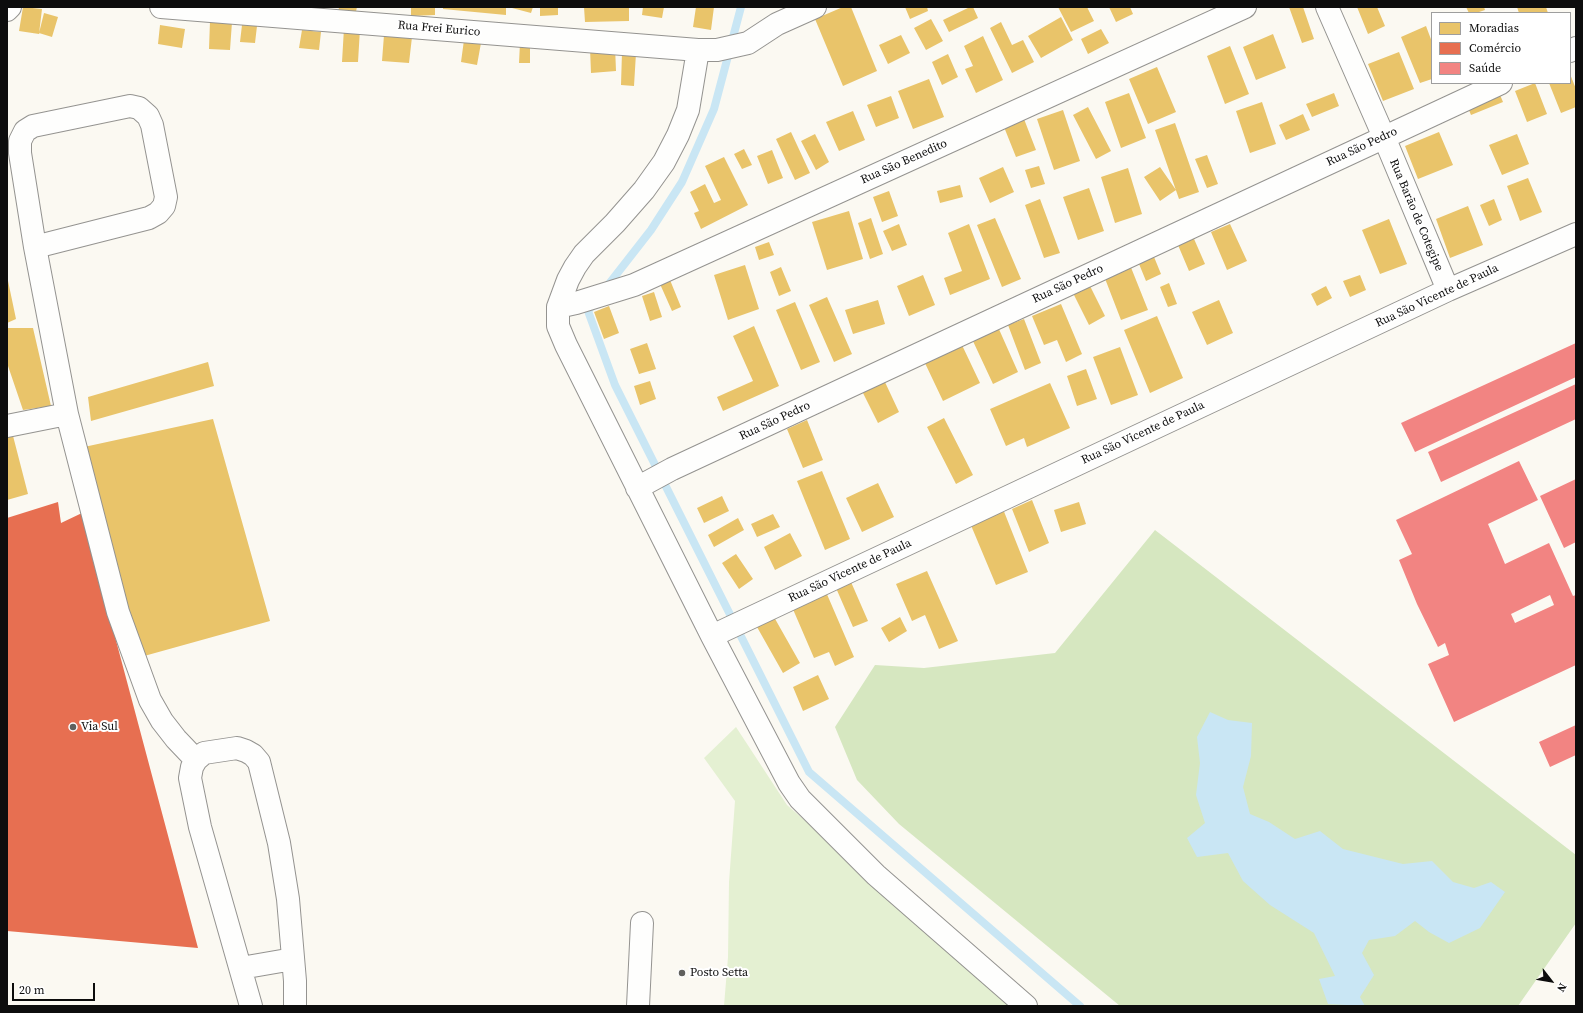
<!DOCTYPE html>
<meta charset="utf-8">
<style>
body{margin:0}
#map{position:relative;width:1583px;height:1013px;overflow:hidden;background:#fbf9f2;font-family:"Source Serif 4",serif}
canvas{display:block}
.frame{position:absolute;inset:0;border:8px solid #0d0d0d;pointer-events:none}
.legend{position:absolute;left:1431px;top:12px;width:140px;height:72px;box-sizing:border-box;background:#fff;border:1px solid #9e9e9e;margin:0;padding:5px 7px;list-style:none;font-size:12px;color:#0d0d0d}
.legend li{display:flex;align-items:center;gap:8px;height:20px}
.legend b{width:20px;border:1px solid #9e9e9e}
.north{position:absolute;left:1531px;top:961px;width:40px;height:40px;-webkit-text-stroke:3px #fff;paint-order:stroke;rotate:121deg;font-size:11px;font-weight:700;line-height:16px;text-align:center;color:#0d0d0d}
.north::after{content:'';display:block;margin:auto;width:14px;height:18px;background:#0d0d0d;clip-path:polygon(50% 0,100% 100%,50% 72%,0 100%)}
.scale{position:absolute;left:12px;top:983px;width:83px;height:18px;box-sizing:border-box;border:2px solid #0d0d0d;border-top:0;padding-left:5px;font-size:12px;line-height:14px;white-space:nowrap;color:#0d0d0d;-webkit-text-stroke:3px #fff;paint-order:stroke}
</style>
<div id="map">
<canvas width="1583" height="1013"></canvas>
<div class="frame"></div>
<ul class="legend">
<li><b style="height:11px;background:#e9c46a"></b>Moradias</li>
<li><b style="height:11px;background:#e76f51"></b>Comércio</li>
<li><b style="height:11px;background:#f28482"></b>Saúde</li>
</ul>
<div class="north">N</div>
<div class="scale">20 m</div>
</div>
<script>
const context = document.querySelector('canvas').getContext('2d');
context.lineJoin = 'round';
function paint(path, color) {
  context.fillStyle = color;
  context.fill(path, 'evenodd');
}
function toPath(rows) {
  const path = new Path2D();
  for (const r of rows) {
    path.moveTo(r[0], r[1]);
    for (let i = 2; i < r.length; i += 2) path.lineTo(r[i], r[i + 1]);
  }
  return path;
}
function trace(path, color, width, dash) {
  context.strokeStyle = color;
  context.lineWidth = width;
  context.lineCap = dash ? 'butt' : 'round';
  context.setLineDash(dash || []);
  context.stroke(path);
}
function drawText(font, color, halo, rows, align = 'center') {
  context.font = font + ' "Source Serif 4",serif';
  context.lineWidth = 4;
  context.setLineDash([]);
  context.textBaseline = 'middle';
  context.strokeStyle = halo;
  context.fillStyle = color;
  for (const [text, x, y, turn = 0] of rows) {
    context.save();
    context.translate(x, y);
    context.rotate((+turn || 0) * Math.PI / 180);
    context.textAlign = isNaN(turn) ? turn : align;
    if (halo) context.strokeText(text, 0, 0);
    context.fillText(text, 0, 0);
    context.restore();
  }
}
const green = toPath([
 [736,727,787,805,913,914,1014,1006,724,1006,728,957,729,882,735,801,704,758]
]);
const forest = toPath([
 [1155,530,1576,855,1576,923,1518,1006,1120,1006,899,824,857,780,835,727,875,665,924,668,1055,653]
]);
const water = toPath([
 [1210,712,1228,720,1252,723,1251,756,1243,787,1250,814,1269,822,1295,839,1320,831,1343,849,1403,864,1432,861,1453,882,1474,888,1491,882,1505,892,1480,928,1449,943,1429,932,1415,921,1395,936,1369,940,1362,953,1374,975,1360,997,1365,1006,1328,1004,1319,979,1335,976,1314,933,1270,905,1243,881,1228,853,1197,857,1187,838,1205,823,1196,795,1200,763,1197,737]
]);
const homes = toPath([
 [23,7,42,9,39,34,19,31],
 [339,7,357,7,355,16,338,14],
 [411,7,435,7,435,15,411,16],
 [443,7,506,7,506,15,443,9],
 [512,7,533,7,531,13,512,8],
 [540,7,558,7,558,15,540,16],
 [584,7,629,7,629,21,585,22],
 [643,7,664,7,662,18,642,15],
 [696,7,714,7,711,30,693,27],
 [843,7,851,7,877,71,843,86,815,19],
 [905,7,927,7,928,11,910,19],
 [970,7,973,7,978,18,949,32,943,20],
 [1058,7,1087,7,1094,21,1071,32],
 [1109,7,1130,7,1133,14,1116,22],
 [1289,7,1303,7,1314,39,1302,43],
 [1357,7,1377,7,1385,26,1368,34],
 [1466,7,1484,7,1485,10,1476,13,1469,13],
 [1517,7,1546,7,1548,13,1519,13],
 [44,13,58,17,52,37,39,33],
 [1061,17,1073,40,1041,58,1028,36],
 [931,19,943,41,926,50,914,28],
 [210,21,232,22,230,50,209,49],
 [1001,22,1012,45,1023,40,1034,62,1012,73,990,28],
 [160,25,185,29,182,48,158,44],
 [242,25,257,26,255,43,240,42],
 [1426,26,1432,42,1432,79,1420,83,1401,37],
 [344,28,360,29,358,62,342,62],
 [1101,29,1109,43,1088,54,1081,39],
 [302,30,321,32,319,50,299,48],
 [1273,34,1286,68,1256,80,1243,47],
 [384,35,412,37,409,63,382,61],
 [901,35,910,53,888,64,879,45],
 [983,36,1003,80,976,93,965,69,973,66,964,46],
 [464,40,481,43,477,65,461,62],
 [520,43,530,43,530,63,519,63],
 [615,46,616,71,591,73,590,48],
 [1230,46,1249,94,1225,104,1207,56],
 [622,52,636,53,634,86,621,85],
 [1399,52,1414,89,1383,101,1368,64],
 [948,54,958,77,942,85,932,62],
 [1157,67,1176,112,1148,124,1129,79],
 [1570,74,1576,89,1576,107,1561,113,1549,83,1570,83],
 [929,79,944,117,913,129,898,91],
 [1535,83,1547,114,1527,122,1515,91],
 [1498,90,1503,102,1471,115,1466,103],
 [1129,93,1146,138,1121,148,1105,102],
 [1334,93,1339,106,1312,117,1306,104],
 [891,96,899,118,876,127,867,105],
 [1262,102,1276,144,1250,153,1236,111],
 [1088,107,1111,151,1096,159,1073,115],
 [1063,110,1080,161,1054,170,1037,119],
 [853,111,865,140,839,151,826,122],
 [1303,114,1310,130,1286,140,1279,125],
 [1024,119,1036,150,1016,157,1004,127],
 [1175,123,1199,192,1179,199,1155,130],
 [791,132,810,173,795,180,776,139],
 [1439,132,1453,165,1418,179,1405,146],
 [815,134,829,162,816,170,801,141],
 [1517,134,1529,164,1502,175,1489,145],
 [744,149,752,165,742,169,734,154],
 [772,150,783,178,768,184,757,156],
 [1207,155,1218,184,1207,188,1195,159],
 [724,157,748,205,701,229,694,213,699,211,690,192,705,184,714,203,721,200,705,166],
 [1039,166,1045,184,1031,188,1025,170],
 [1003,167,1014,192,990,203,979,178],
 [1160,167,1176,190,1160,201,1144,177],
 [1128,168,1142,214,1115,223,1101,177],
 [1528,178,1542,212,1520,221,1507,186],
 [960,185,963,197,940,203,937,191],
 [1089,188,1104,231,1078,240,1063,197],
 [889,191,898,216,882,222,873,197],
 [1040,199,1060,253,1044,258,1025,205],
 [1494,199,1502,220,1489,226,1480,205],
 [1468,206,1483,245,1450,258,1436,219],
 [849,211,863,259,827,270,812,222],
 [871,218,883,254,870,259,858,223],
 [995,218,1021,279,1002,287,977,225],
 [1389,219,1407,264,1380,274,1362,230],
 [899,224,907,245,892,251,883,231],
 [969,224,990,279,950,295,944,278,962,271,948,233],
 [1230,224,1247,261,1227,270,1211,232],
 [1191,232,1205,264,1189,271,1175,238],
 [769,242,774,255,759,260,755,247],
 [1152,252,1161,274,1146,281,1137,259],
 [745,265,759,309,728,320,714,275],
 [1130,265,1148,310,1121,320,1104,276],
 [781,267,791,291,779,296,770,272],
 [923,275,935,305,909,316,897,286],
 [1360,275,1366,290,1350,297,1343,281],
 [7,276,16,319,7,323],
 [670,280,681,307,672,311,660,284],
 [1169,283,1177,304,1168,307,1160,287],
 [1089,284,1105,316,1089,325,1073,293],
 [1326,286,1332,298,1317,306,1311,294],
 [654,292,662,317,650,321,642,296],
 [827,297,852,354,834,362,809,305],
 [878,300,885,324,853,334,845,310],
 [1219,300,1233,333,1207,345,1192,312],
 [795,302,820,362,801,370,776,310],
 [1061,304,1082,354,1066,362,1057,340,1044,345,1032,316],
 [609,306,619,333,604,339,594,312],
 [1157,316,1183,378,1150,393,1124,330],
 [1024,319,1041,363,1025,370,1008,325],
 [754,326,779,386,723,411,717,397,753,381,733,336],
 [998,327,1018,372,993,384,972,339],
 [7,328,33,328,51,406,23,410,7,363],
 [647,343,656,369,639,374,630,349],
 [961,343,980,383,943,401,924,361],
 [1120,347,1138,395,1111,405,1093,357],
 [208,362,214,386,91,421,88,397],
 [1086,369,1097,399,1077,406,1067,376],
 [884,380,899,412,878,423,862,391],
 [650,381,656,399,640,405,634,386],
 [1050,383,1070,428,1027,447,1024,438,1006,446,990,409],
 [944,418,973,475,956,484,927,427],
 [213,419,270,621,137,658,84,447],
 [807,420,823,460,803,468,787,429],
 [7,432,12,432,28,494,7,500],
 [822,471,850,539,825,550,797,481],
 [878,483,894,517,862,532,846,498],
 [722,496,729,511,704,523,697,508],
 [1032,500,1049,543,1029,552,1012,509],
 [1079,502,1086,524,1061,532,1054,510],
 [1003,509,1028,572,996,585,970,523],
 [773,514,780,527,757,537,751,524],
 [738,518,744,530,714,547,708,535],
 [790,533,802,556,775,570,764,547],
 [736,554,753,579,739,589,722,563],
 [927,571,958,641,939,649,925,615,912,621,896,584],
 [851,582,868,621,853,627,836,588],
 [826,592,854,657,835,666,829,652,814,658,792,607],
 [774,617,800,663,783,673,757,627],
 [900,617,907,631,889,642,881,628],
 [818,675,829,699,803,711,793,687]
]);
const shops = toPath([
 [58,502,61,523,82,513,198,948,7,931,7,518]
]);
const health = toPath([
 [1576,343,1576,377,1415,452,1401,423],
 [1576,384,1576,419,1441,482,1428,452],
 [1519,461,1538,500,1488,524,1505,564,1549,543,1573,596,1576,595,1576,665,1454,722,1428,664,1449,655,1445,643,1438,647,1417,604,1399,560,1412,554,1396,520],
 [1550,595,1554,605,1515,623,1511,614],
 [1576,479,1576,542,1564,548,1540,496],
 [1576,725,1576,755,1550,767,1539,742]
]);
const stream = toPath([
 [605,289,651,230,682,182,714,109,741,7],
 [594,303,588,311,615,385,809,772,1080,1006]
]);
const minor = toPath([
 [161,7,698,50,717,50,748,43,777,24,815,7],
 [1327,7,1384,137,1448,290],
 [7,10,10,7],
 [698,50,688,110,678,135,664,162,644,190,615,223,584,254,575,267,568,280,558,307,558,326,566,345,712,636,789,783,800,799,876,875,1026,1006],
 [1570,51,1576,48],
 [35,247,149,218,158,213,164,206,166,197,152,125,148,116,139,108,130,106,33,126,25,131,20,141,20,153,35,247,67,414,118,612,150,700,162,721,176,739,196,760],
 [558,307,576,303,634,285,1245,7],
 [7,426,67,414],
 [637,488,672,469,1501,83],
 [712,636,1448,290,1576,234],
 [241,968,293,959],
 [251,1006,200,827,190,778,192,767,196,760,204,753,237,748,246,751,253,755,259,762,279,843,288,899,295,981,295,1006],
 [638,1006,642,923]
]);
const markers = [
 [73,727,4,"#60605d"],
 [682,973,4,"#60605d"]
];
const streetNames = [
 ["Rua Frei Eurico",439,29,5],
 ["Rua São Pedro",1362,147,-25],
 ["Rua São Benedito",904,162,-24],
 ["Rua Barão de Cotegipe",1416,215,67],
 ["Rua São Pedro",1068,284,-25],
 ["Rua São Vicente de Paula",1437,296,-25],
 ["Rua São Pedro",775,421,-25],
 ["Rua São Vicente de Paula",1143,433,-25],
 ["Rua São Vicente de Paula",850,571,-25]
];
const poiNames = [
 ["Via Sul",81,727],
 ["Posto Setta",690,973]
];
paint(green, '#e4f0d2');
paint(forest, '#d6e7c0');
paint(water, '#c9e6f4');
paint(homes, '#e9c46a');
paint(shops, '#e76f51');
paint(health, '#f28482');
trace(stream, '#c9e6f4', 8);
trace(minor, '#949390', 24);
trace(minor, '#fefefd', 22);
for (const [x, y, r, color] of markers) {
  const dot = new Path2D();
  dot.arc(x, y, r, 0, 2 * Math.PI);
  context.fillStyle = color;
  context.fill(dot);
  trace(dot, '#fff', 1.5);
}
drawText('12px', '#0d0d0d', '#fff', streetNames);
drawText('12px', '#0d0d0d', '#fff', poiNames, 'left');
</script>
